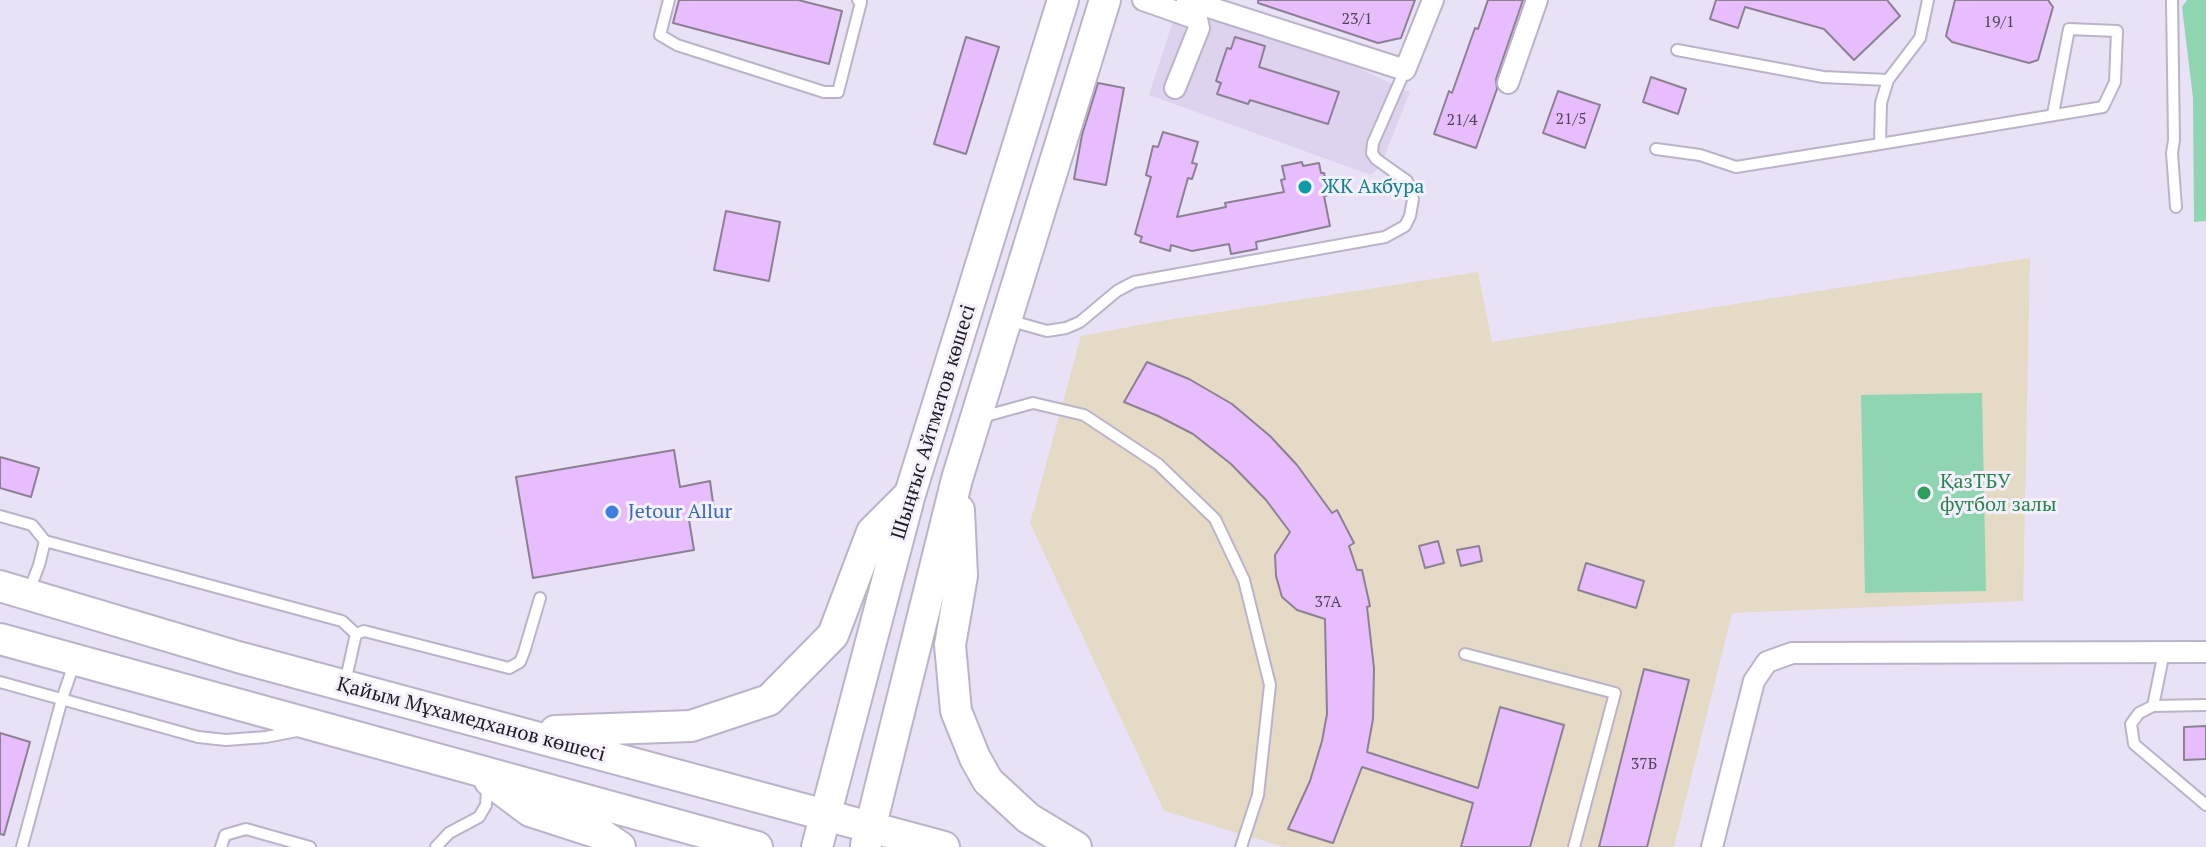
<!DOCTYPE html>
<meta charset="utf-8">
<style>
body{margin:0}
canvas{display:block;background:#e9e1f6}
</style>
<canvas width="2206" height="847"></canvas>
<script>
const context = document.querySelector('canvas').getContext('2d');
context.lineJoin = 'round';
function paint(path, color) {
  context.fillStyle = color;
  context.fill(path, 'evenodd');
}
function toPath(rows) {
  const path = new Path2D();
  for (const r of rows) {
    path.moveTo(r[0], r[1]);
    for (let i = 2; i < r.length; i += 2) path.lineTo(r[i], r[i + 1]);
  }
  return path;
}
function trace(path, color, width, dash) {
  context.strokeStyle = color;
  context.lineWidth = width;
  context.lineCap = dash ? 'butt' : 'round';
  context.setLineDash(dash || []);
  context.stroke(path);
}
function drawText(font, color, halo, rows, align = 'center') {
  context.font = font + ' "PT Serif",serif';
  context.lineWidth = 6;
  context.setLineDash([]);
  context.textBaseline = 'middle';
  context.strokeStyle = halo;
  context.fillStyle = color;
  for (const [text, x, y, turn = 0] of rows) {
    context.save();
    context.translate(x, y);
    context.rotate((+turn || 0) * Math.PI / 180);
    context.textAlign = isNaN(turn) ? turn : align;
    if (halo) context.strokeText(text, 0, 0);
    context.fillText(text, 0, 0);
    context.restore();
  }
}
const built = toPath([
 [1180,0,1210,0,1410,92,1380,167,1371,175,1149,95]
]);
const education = toPath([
 [2030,258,2023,601,1732,613,1674,847,1284,847,1164,811,1030,523,1081,336,1155,322,1478,272,1492,342]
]);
const green = toPath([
 [2187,0,2206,0,2206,221,2194,222,2193,98,2182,7],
 [1982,393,1986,591,1865,593,1861,395]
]);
const building = toPath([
 [679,0,798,0,842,11,829,64,673,23,679,0],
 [1258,0,1415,0,1401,38,1378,43,1258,3,1258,0],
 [1488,0,1523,0,1496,79,1497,89,1476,148,1434,134,1449,91,1452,93,1475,28,1478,29,1488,0],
 [1716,0,1887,0,1900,16,1854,60,1824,29,1745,7,1738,28,1710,19,1716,0],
 [1955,0,2048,0,2053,7,2038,60,2029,63,1952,42,1946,36,1955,0],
 [966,37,999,47,966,154,934,144,966,37],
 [1235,37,1265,46,1259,67,1339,92,1328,124,1250,100,1248,104,1217,94,1221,83,1216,81,1227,48,1231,49,1235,37],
 [1651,77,1686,89,1678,114,1643,102,1651,77],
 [1098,83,1124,88,1106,185,1074,179,1082,135,1098,83],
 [1558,91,1600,105,1585,148,1543,133,1558,91],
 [1163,132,1198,142,1192,163,1197,164,1192,179,1188,178,1177,217,1226,207,1225,203,1284,192,1281,180,1285,179,1282,166,1302,162,1303,166,1319,163,1321,173,1324,173,1329,195,1324,196,1330,226,1256,242,1257,249,1231,254,1229,244,1192,251,1171,245,1170,251,1140,242,1142,237,1135,234,1151,177,1146,175,1153,146,1158,147,1163,132],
 [726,211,780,222,769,281,714,270,726,211],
 [1147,362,1189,379,1232,404,1270,436,1297,465,1332,513,1337,510,1354,543,1349,546,1357,570,1362,570,1370,606,1367,607,1374,668,1373,719,1367,752,1478,788,1500,707,1564,725,1530,847,1461,847,1473,803,1362,767,1333,843,1288,829,1310,781,1322,741,1327,714,1325,619,1297,610,1282,597,1276,576,1275,555,1290,532,1266,500,1231,464,1193,434,1158,416,1124,402,1147,362],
 [674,450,680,487,710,481,714,510,688,514,694,550,533,578,516,477,674,450],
 [0,457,39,468,31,497,0,488,0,457],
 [1438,541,1444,563,1425,568,1419,546,1438,541],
 [1479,546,1482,561,1461,566,1457,550,1479,546],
 [1586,563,1644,581,1636,608,1578,590,1586,563],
 [1644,669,1689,680,1647,847,1599,847,1644,669],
 [2206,726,2206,759,2184,760,2184,727,2206,726],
 [0,733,30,742,4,835,0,834,0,733]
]);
const lane = toPath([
 [669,0,660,35,677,45,824,92,838,92,861,2,858,0],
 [1928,0,1920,38,1888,80,1881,103,1880,144,2103,107,2115,82,2117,31,2069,29,2053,114],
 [2172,0,2174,140,2172,153,2176,207],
 [1677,50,1823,77,1888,80],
 [1656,149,1700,155,1736,167,1880,144],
 [1008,320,1047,331,1066,328,1080,322,1117,291,1134,282,1385,237,1405,226,1410,216,1413,199,1407,181,1376,159,1372,153,1373,143,1405,70],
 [982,417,1033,403,1084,415,1158,464,1215,519,1244,580,1270,685,1258,795,1241,847],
 [0,516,32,525,45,541,39,565,29,591],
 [45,541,342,621,356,634,345,683],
 [356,634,364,631,509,668,520,662,524,652,540,598],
 [1465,654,1615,693,1574,847],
 [0,682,198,737,226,740,266,737,297,731],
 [2206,705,2153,706,2139,713,2131,724,2134,744,2206,805],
 [2153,706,2164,652],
 [22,847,62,699,74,664],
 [221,847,225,835,246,829,310,847],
 [436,847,449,833,479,817,486,805,487,790,485,785]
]);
const street = toPath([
 [1143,0,1197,19,1199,28,1175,88],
 [1187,0,1405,70,1433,0],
 [1508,83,1537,0],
 [1712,847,1754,681,1767,662,1792,653,2206,652]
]);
const secondary = toPath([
 [959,510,962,576,950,645,956,711,975,758,988,781,1028,818,1076,847],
 [0,586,238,657,944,847],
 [0,639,757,847],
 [555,731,691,726,769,700,833,635,872,532,909,495],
 [490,781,530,811,601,834,620,847],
 [866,845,957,479,1105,0],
 [817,847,910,494,1063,0]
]);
const markers = [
 [1305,187,8,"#0f9aa8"],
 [1924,493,8,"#2e9e5b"],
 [612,512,8,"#3f7fe0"]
];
const numberNames = [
 ["23/1",1357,19],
 ["19/1",1999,22],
 ["21/5",1571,119],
 ["21/4",1462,120],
 ["37А",1328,602],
 ["37Б",1644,764]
];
const cultureNames = [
 ["ЖК Акбура",1321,187]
];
const streetNames = [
 ["Шыңғыс Айтматов көшесі",934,422,-73],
 ["Қайым Мұхамедханов көшесі",471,720,15]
];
const leisureNames = [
 ["ҚазТБУ",1940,482],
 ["футбол залы",1940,505]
];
const shopNames = [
 ["Jetour Allur",628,512]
];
paint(built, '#ded3ef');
paint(education, '#e5dac5');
paint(green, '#90d5b2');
paint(building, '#e7bdfe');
trace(building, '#8c8193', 2);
trace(lane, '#bbb3c7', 14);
trace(street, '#bbb3c7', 24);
trace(secondary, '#bbb3c7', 34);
trace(lane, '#fff', 10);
trace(street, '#fff', 20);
trace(secondary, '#fff', 30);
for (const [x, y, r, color] of markers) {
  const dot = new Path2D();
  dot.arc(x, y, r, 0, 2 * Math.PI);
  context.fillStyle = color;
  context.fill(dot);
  trace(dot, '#f5f0fc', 3);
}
drawText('16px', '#504459', null, numberNames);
drawText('20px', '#0d838f', '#f5f0fc', cultureNames, 'left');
drawText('20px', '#1e1b22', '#f5f0fc', streetNames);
drawText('20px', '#27864d', '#f5f0fc', leisureNames, 'left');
drawText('20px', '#366cbe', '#f5f0fc', shopNames, 'left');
</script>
